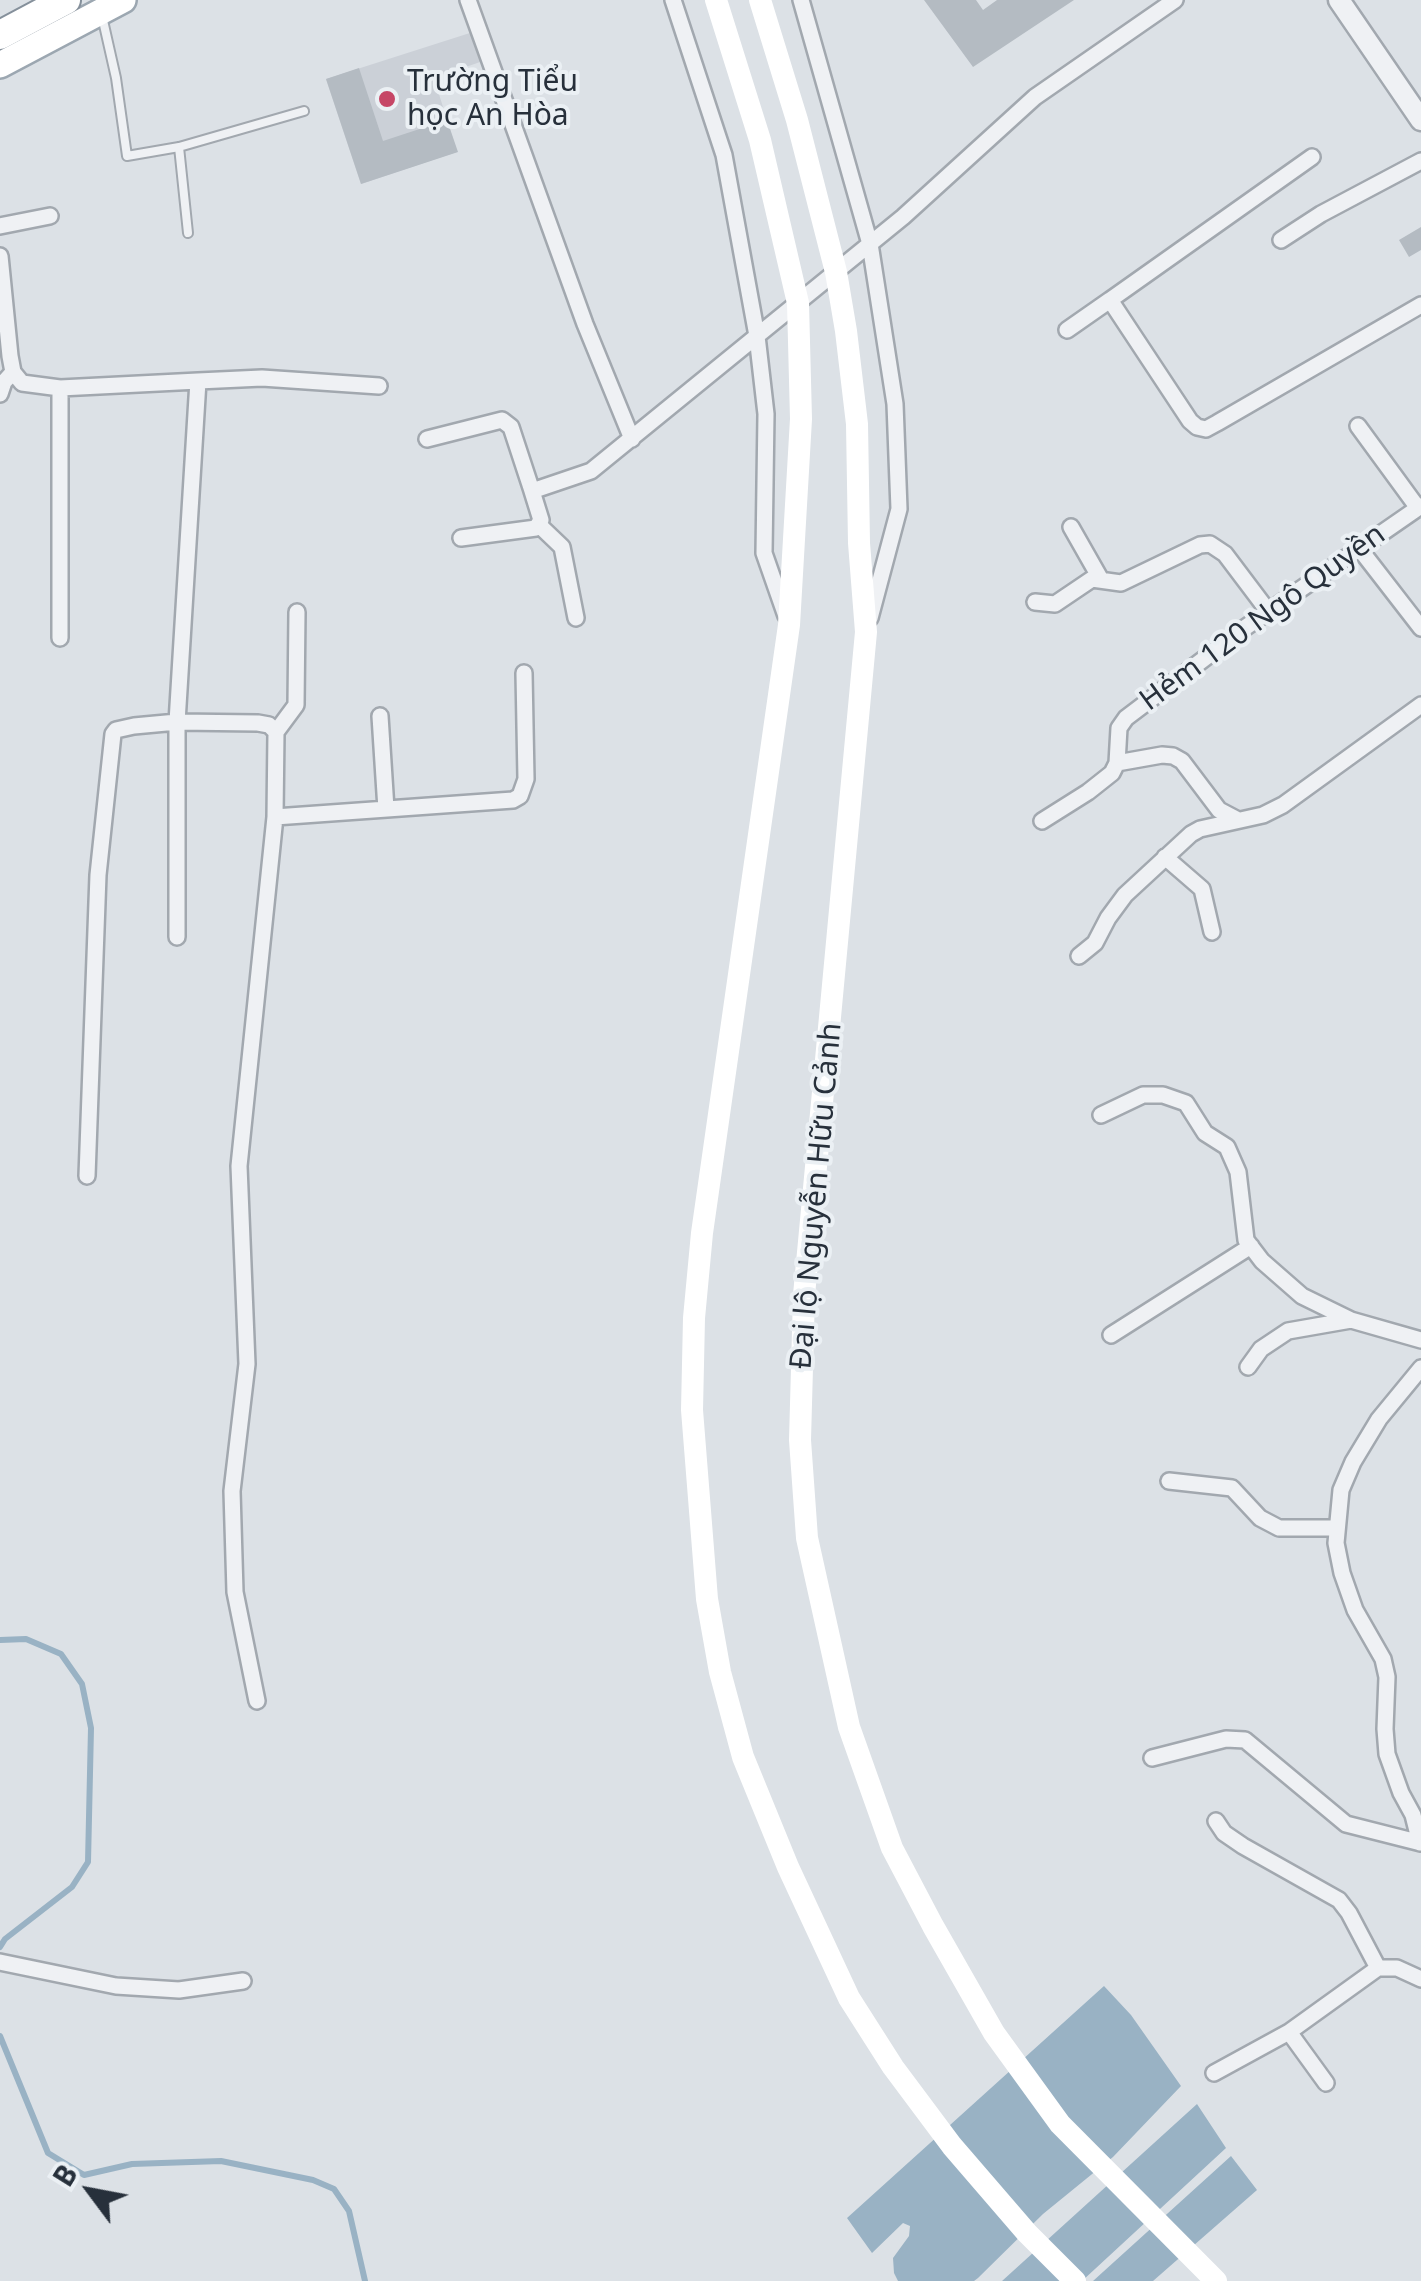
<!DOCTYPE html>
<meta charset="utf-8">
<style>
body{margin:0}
#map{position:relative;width:1421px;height:2281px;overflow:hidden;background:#dce1e6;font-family:"Noto Sans",sans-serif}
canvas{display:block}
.north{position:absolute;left:40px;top:2141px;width:100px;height:100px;-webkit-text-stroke:8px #ebf0f4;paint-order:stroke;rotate:302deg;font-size:28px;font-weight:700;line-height:40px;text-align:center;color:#27303b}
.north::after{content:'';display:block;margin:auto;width:35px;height:45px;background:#27303b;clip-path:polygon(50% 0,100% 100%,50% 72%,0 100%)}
</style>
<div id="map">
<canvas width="1421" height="2281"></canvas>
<div class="north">B</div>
</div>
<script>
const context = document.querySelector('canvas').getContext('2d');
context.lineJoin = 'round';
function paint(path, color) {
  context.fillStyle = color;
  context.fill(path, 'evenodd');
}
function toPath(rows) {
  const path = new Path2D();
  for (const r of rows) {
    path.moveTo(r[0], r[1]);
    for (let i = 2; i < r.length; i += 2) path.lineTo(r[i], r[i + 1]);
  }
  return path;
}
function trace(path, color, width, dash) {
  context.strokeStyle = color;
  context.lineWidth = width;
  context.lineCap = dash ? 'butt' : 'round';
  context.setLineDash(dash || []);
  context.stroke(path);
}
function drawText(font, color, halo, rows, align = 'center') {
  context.font = font + ' "Noto Sans",sans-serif';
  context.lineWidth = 8;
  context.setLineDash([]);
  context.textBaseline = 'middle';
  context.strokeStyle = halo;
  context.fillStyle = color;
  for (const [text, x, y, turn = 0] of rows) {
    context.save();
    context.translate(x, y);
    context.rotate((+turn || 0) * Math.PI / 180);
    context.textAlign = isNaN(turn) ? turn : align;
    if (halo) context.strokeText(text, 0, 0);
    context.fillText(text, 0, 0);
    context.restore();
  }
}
const built = toPath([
 [473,32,483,61,434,78,457,152,361,184,326,79]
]);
const water = toPath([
 [1104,1986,1131,2015,1181,2086,1113,2157,1043,2214,978,2278,974,2281,898,2281,894,2273,893,2258,909,2236,910,2226,903,2223,872,2253,847,2218],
 [1197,2104,1226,2148,1082,2281,1002,2281],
 [1231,2156,1257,2190,1153,2281,1093,2281]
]);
const stream = toPath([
 [0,1640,26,1639,61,1654,82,1684,91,1728,88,1862,72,1887,5,1939,0,1947],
 [0,2036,48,2153,84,2175,132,2164,221,2161,313,2180,334,2189,349,2211,365,2281]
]);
const building = toPath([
 [924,0,976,0,983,10,997,0,1074,0,973,67],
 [359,68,383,141,447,120,458,152,361,184,326,79],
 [1421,227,1421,250,1409,257,1399,240]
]);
const service = toPath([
 [102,16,116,78,127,156,179,147,304,111],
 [179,147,188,233]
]);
const minor = toPath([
 [468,0,585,324,632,439],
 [673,0,724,155,757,336,766,414,764,553,786,616],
 [801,0,870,244,895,404,899,509,870,618],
 [1312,157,1110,300,1190,421,1197,427,1206,429,1217,423,1421,305],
 [0,226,50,216],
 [1281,240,1321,214,1421,161],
 [0,256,10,356,13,372,22,383,60,388,198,381,177,722,177,937],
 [1067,330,1110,300],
 [198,381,262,378,379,386],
 [0,394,4,382,13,372],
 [1358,426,1418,508],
 [427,439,502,420,511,427,532,491,591,471,903,217,1035,97,1175,0],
 [539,525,562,547,576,618],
 [1071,527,1100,578],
 [461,538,536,528,541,520,532,491],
 [1359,548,1421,628],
 [1035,602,1055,604,1092,579,1121,583,1200,545,1210,544,1225,554,1268,611],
 [60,638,60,388],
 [380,716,386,809],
 [1117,763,1162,755,1173,756,1182,761,1219,810,1238,820],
 [275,817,513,800,520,796,526,779,524,673],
 [1042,821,1088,792,1112,773,1117,763,1119,728,1126,718,1246,627,1421,506],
 [1165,857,1202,889,1212,932],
 [1079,956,1095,943,1108,918,1125,895,1191,834,1200,829,1263,815,1283,805,1421,705],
 [1101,1115,1143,1095,1163,1095,1186,1103,1205,1133,1227,1147,1238,1172,1246,1240,1262,1261,1302,1296,1351,1320,1421,1340],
 [87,1176,98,875,113,734,116,730,134,726,177,722,258,723,269,725,276,732],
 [1111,1335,1251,1246],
 [1248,1367,1261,1349,1288,1331,1351,1320],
 [1169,1481,1232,1488,1260,1518,1279,1528,1337,1528],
 [257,1701,235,1592,232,1491,247,1364,239,1166,275,817,276,732,296,705,297,612],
 [1152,1758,1226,1739,1245,1740,1346,1824,1421,1843],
 [1216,1821,1224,1833,1243,1846,1339,1900,1349,1913,1378,1968],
 [1420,1843,1413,1815,1401,1793,1387,1754,1385,1729,1387,1677,1383,1659,1355,1610,1342,1573,1336,1543,1341,1490,1353,1462,1379,1419,1421,1368],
 [0,1962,116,1986,179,1990,243,1981],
 [1289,2032,1326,2083],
 [1214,2073,1289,2032,1378,1968,1397,1968,1421,1979]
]);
const tertiary = toPath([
 [1339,0,1421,120]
]);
const secondary = toPath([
 [716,0,760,140,798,303,801,419,789,625,702,1233,694,1318,692,1410,707,1599,720,1672,743,1757,788,1867,849,1998,893,2067,952,2146,1027,2233,1075,2281],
 [760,0,797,120,836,272,846,331,857,424,859,543,866,632,804,1295,800,1440,807,1538,849,1727,892,1848,933,1926,994,2033,1060,2124,1216,2281]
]);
const primary = toPath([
 [0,65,123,0]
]);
const trunk = toPath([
 [0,35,66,0]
]);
const markers = [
 [387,99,10,"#c64666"]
];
const poiNames = [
 ["Trường Tiểu",407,82],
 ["học An Hòa",407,116]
];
const streetNames = [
 ["Hẻm 120 Ngô Quyền",1263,618,-36],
 ["Đại lộ Nguyễn Hữu Cảnh",817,1196,-85]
];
paint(built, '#cbd0d7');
paint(water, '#99b2c4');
trace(stream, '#99b2c4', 6);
paint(building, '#b4bbc2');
trace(service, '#a2a8af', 12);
trace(minor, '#a2a8af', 20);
trace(tertiary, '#a2a8af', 25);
trace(primary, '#9ca7b1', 30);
trace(trunk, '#85909b', 32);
trace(service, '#eff1f4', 8);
trace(minor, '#eff1f4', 15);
trace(tertiary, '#eff1f4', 20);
trace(secondary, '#fff', 22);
trace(primary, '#fff', 25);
trace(trunk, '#fff', 28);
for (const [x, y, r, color] of markers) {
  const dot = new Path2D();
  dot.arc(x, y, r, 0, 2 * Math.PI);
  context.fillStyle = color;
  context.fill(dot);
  trace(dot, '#ebf0f4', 4);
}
drawText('30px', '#27303b', '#ebf0f4', poiNames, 'left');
drawText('30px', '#27303b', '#ebf0f4', streetNames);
</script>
